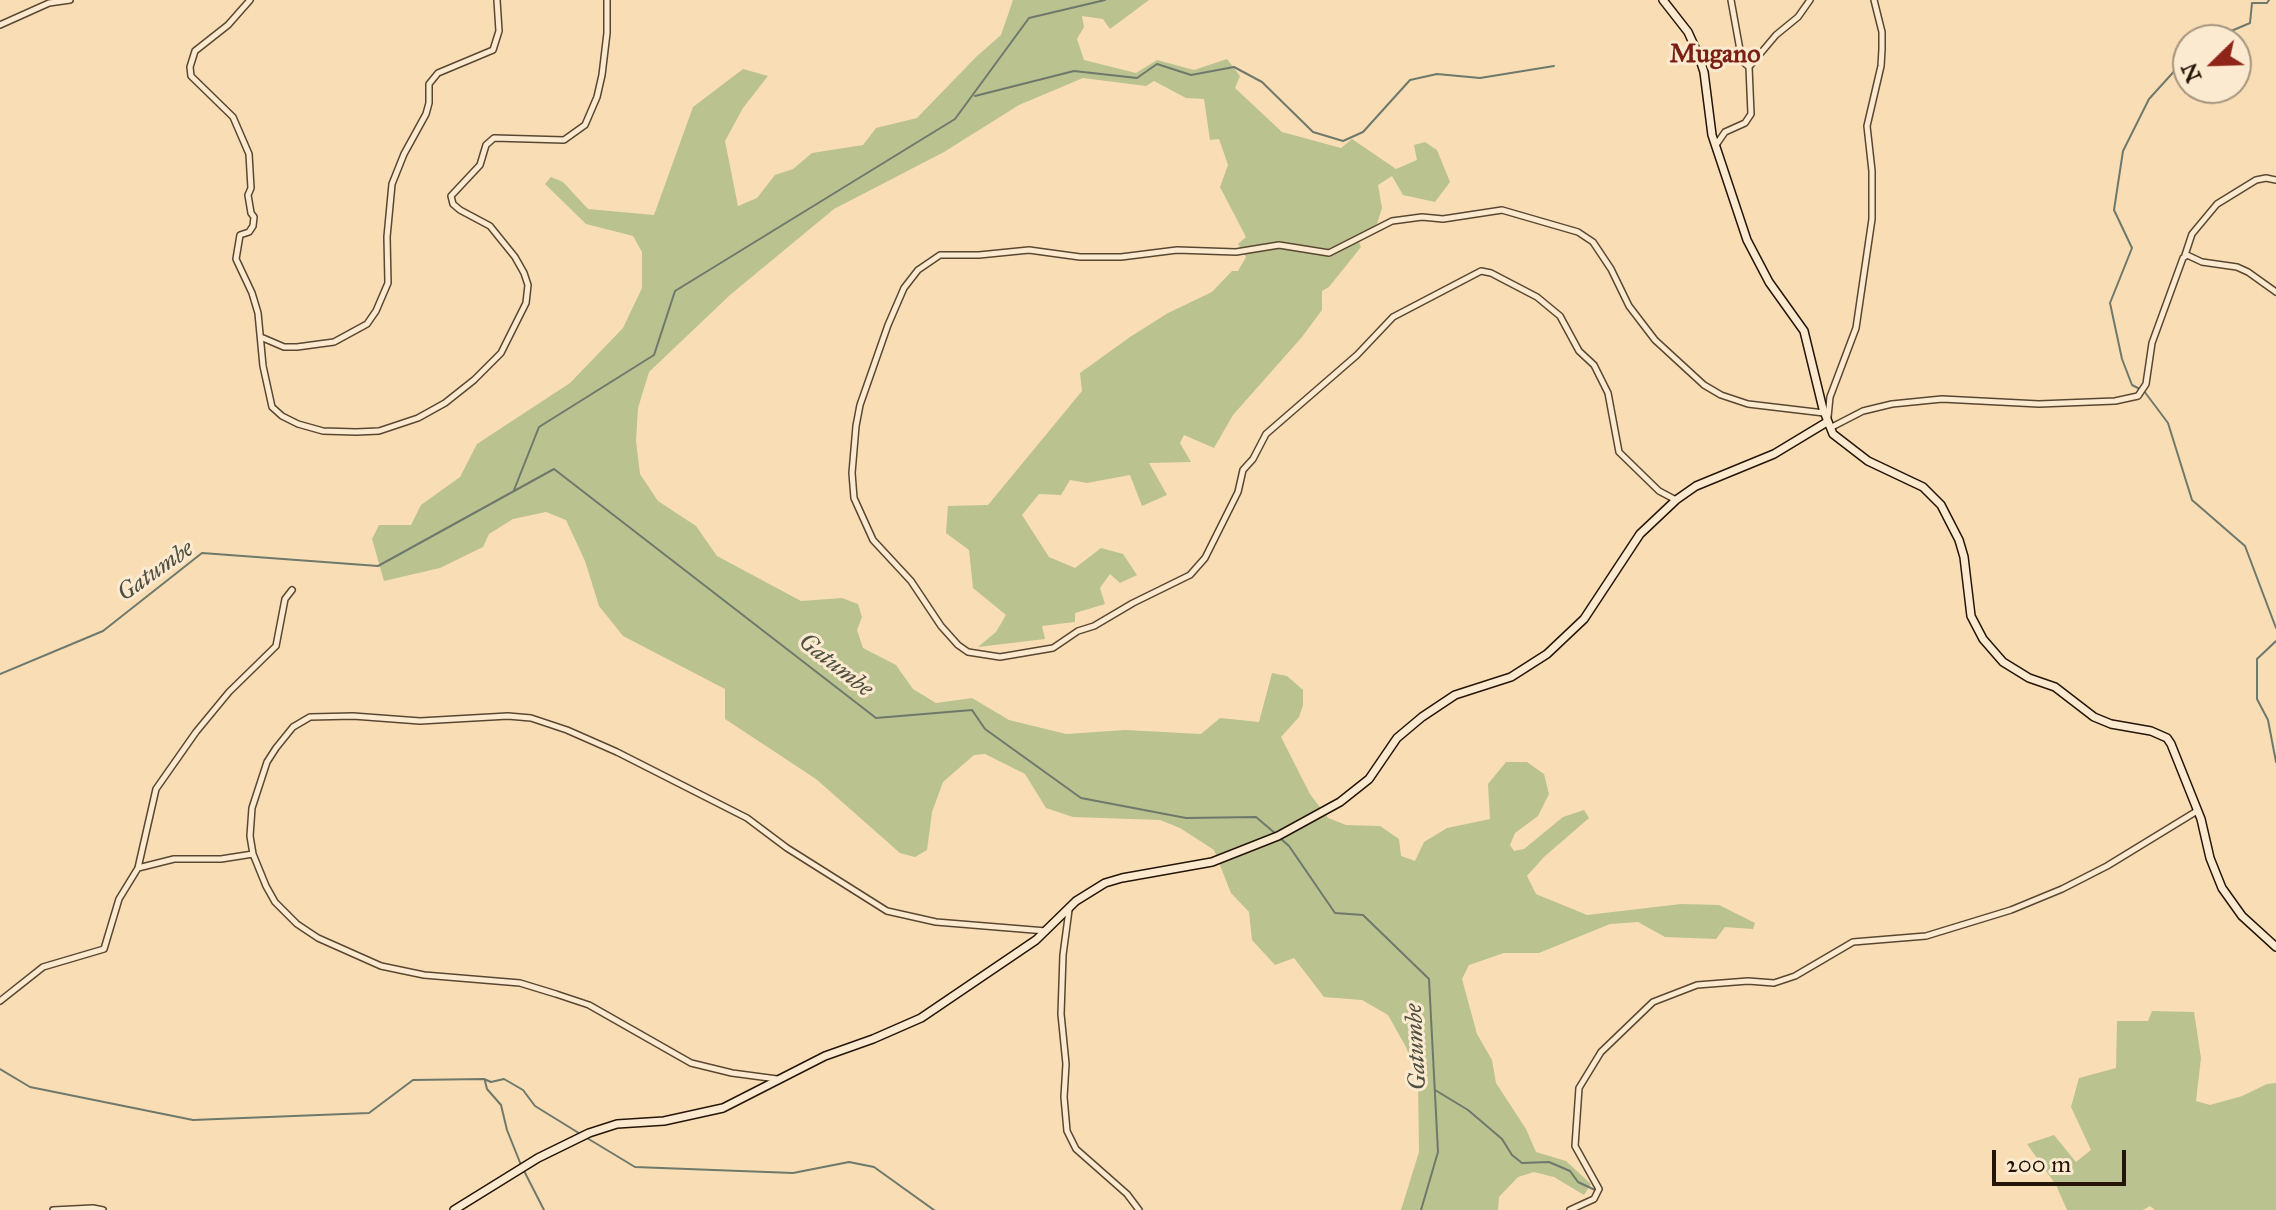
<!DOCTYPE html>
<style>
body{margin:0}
#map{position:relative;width:2276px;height:1210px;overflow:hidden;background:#f9deb5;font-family:"IM FELL Great Primer",serif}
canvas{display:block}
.north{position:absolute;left:2172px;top:24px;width:80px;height:80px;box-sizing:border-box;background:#fbeacf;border:2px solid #a5957f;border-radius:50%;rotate:247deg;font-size:22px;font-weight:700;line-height:32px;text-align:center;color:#251507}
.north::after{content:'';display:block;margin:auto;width:28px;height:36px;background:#8f2418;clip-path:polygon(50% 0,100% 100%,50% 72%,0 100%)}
.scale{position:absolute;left:1992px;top:1150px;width:134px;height:36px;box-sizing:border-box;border:4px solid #251507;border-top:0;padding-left:10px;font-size:24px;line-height:28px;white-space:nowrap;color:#251507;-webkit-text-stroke:6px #fbeacf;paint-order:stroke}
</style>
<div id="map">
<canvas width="2276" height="1210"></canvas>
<div class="north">N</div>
<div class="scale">200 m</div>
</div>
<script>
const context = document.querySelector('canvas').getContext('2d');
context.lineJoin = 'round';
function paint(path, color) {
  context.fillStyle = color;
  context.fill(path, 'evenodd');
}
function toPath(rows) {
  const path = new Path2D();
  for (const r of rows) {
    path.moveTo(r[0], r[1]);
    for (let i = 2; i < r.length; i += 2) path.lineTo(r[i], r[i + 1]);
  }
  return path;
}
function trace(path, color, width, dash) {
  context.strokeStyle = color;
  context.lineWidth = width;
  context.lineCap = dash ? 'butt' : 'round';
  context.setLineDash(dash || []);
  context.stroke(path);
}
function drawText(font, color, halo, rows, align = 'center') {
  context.font = font + ' "IM FELL Great Primer",serif';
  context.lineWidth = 6;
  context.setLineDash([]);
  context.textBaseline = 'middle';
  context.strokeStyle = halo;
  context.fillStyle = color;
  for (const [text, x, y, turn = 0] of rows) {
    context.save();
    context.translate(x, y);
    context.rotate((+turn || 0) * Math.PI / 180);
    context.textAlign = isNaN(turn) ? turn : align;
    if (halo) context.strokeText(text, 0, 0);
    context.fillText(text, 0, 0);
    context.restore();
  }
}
const green = toPath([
 [1013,0,1149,0,1110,29,1103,19,1082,16,1084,27,1077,39,1084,60,1136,73,1157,60,1194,70,1227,59,1240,76,1235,88,1282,132,1341,148,1352,139,1396,169,1417,160,1414,145,1425,142,1437,150,1450,182,1435,202,1403,195,1392,176,1378,185,1382,208,1377,224,1358,239,1361,247,1329,287,1322,291,1322,310,1302,337,1233,415,1214,448,1184,435,1180,443,1191,462,1149,463,1167,495,1142,506,1130,475,1087,483,1070,480,1061,495,1039,494,1022,515,1049,557,1075,568,1101,548,1123,554,1137,575,1120,583,1110,574,1100,588,1105,604,1075,613,1075,622,1042,626,1045,639,978,647,996,632,1006,615,973,588,969,550,946,533,948,506,988,505,1082,391,1080,373,1130,337,1168,313,1212,292,1232,271,1238,271,1246,257,1238,244,1246,237,1220,187,1228,165,1219,139,1210,140,1204,99,1186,98,1154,81,1146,86,1083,78,1019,105,944,152,834,209,730,295,649,372,638,408,636,441,640,474,658,501,696,526,717,556,801,601,842,598,858,604,862,617,857,630,863,648,896,665,913,689,936,703,972,698,1009,720,1066,734,1125,730,1201,734,1220,718,1259,722,1272,673,1287,676,1303,690,1303,705,1299,717,1281,737,1310,794,1328,818,1346,825,1380,826,1399,839,1401,856,1415,861,1424,842,1447,828,1490,819,1488,784,1506,762,1527,762,1544,774,1549,794,1538,816,1515,833,1510,845,1514,851,1524,849,1563,817,1584,810,1589,818,1544,857,1527,876,1536,894,1587,915,1681,904,1719,905,1755,923,1753,929,1725,927,1716,939,1665,937,1638,922,1610,924,1539,953,1504,953,1469,965,1462,979,1477,1034,1492,1060,1496,1083,1526,1129,1536,1152,1566,1161,1591,1184,1584,1195,1554,1177,1534,1172,1518,1177,1499,1197,1498,1210,1401,1210,1419,1152,1418,1079,1406,1047,1388,1015,1362,1000,1324,997,1294,958,1275,965,1252,940,1249,912,1231,893,1214,850,1180,828,1160,820,1073,817,1046,808,1025,774,985,754,974,755,943,782,932,812,927,850,915,857,900,853,816,779,725,719,725,689,623,636,599,606,585,561,566,520,546,512,513,519,489,534,483,547,440,568,384,581,372,539,379,525,411,525,421,505,460,477,477,444,570,383,623,328,642,288,642,252,633,236,586,224,545,184,551,177,563,182,588,209,654,215,693,107,743,69,768,76,743,108,725,141,738,206,757,198,775,175,793,169,812,153,863,145,876,128,917,118,976,57,1001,35],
 [2152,1011,2194,1012,2201,1058,2196,1101,2210,1105,2242,1096,2267,1084,2276,1083,2276,1210,2155,1210,2150,1206,2143,1210,2067,1210,2056,1185,2027,1144,2054,1135,2076,1162,2091,1150,2071,1107,2079,1078,2116,1068,2117,1021,2148,1021]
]);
const stream = toPath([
 [2210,40,2250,23,2252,3,2267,3,2269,0],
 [2188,56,2149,99,2123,151,2114,210,2132,248,2110,303,2122,359,2132,385,2144,391,2168,423,2192,500,2245,546,2276,628],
 [975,96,1074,71,1137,78,1157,64,1191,75,1234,67,1262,82,1313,132,1343,141,1363,132,1410,80,1437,74,1480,78,1554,66],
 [514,490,539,427,654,355,675,291,955,119,1029,18,1105,0],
 [2276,641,2257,659,2257,699,2268,720,2276,762],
 [0,674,103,631,202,553,378,566,554,469,876,718,972,710,985,729,1081,798,1186,818,1256,817,1276,834],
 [1280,838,1289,846,1335,913,1363,915,1429,979,1438,1152,1421,1210],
 [0,1069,30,1087,193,1120,369,1113,413,1080,484,1079,491,1082,504,1079,523,1090,535,1106,582,1135],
 [485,1081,487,1089,501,1105,507,1130,521,1165,544,1210],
 [1435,1090,1468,1110,1502,1139,1512,1155,1522,1163,1549,1162,1570,1171,1578,1182,1595,1190],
 [587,1138,635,1167,793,1173,849,1162,874,1167,934,1210]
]);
const minor = toPath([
 [250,0,228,25,195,51,190,67,191,76,233,117,249,154,251,188,248,195,251,213,254,217,253,226,249,232,240,235,236,259,252,293,258,313,263,366,272,407,282,416,298,424,323,431,356,432,379,431,418,418,445,403,474,380,501,353,526,303,528,285,524,273,515,257,490,226,460,210,453,204,451,196,480,165,486,145,494,138,564,140,585,125,597,97,602,75,607,33,607,0],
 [1731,0,1742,61,1749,67],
 [0,25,49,3,70,0],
 [1716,145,1725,132,1745,123,1751,114,1749,67,1776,35,1798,17,1810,0],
 [2185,255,2192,234,2217,204,2256,180,2266,178,2276,180],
 [263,338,284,347,297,347,334,342,367,324,376,311,388,283,387,237,392,184,404,154,426,114,429,103,429,84,438,73,493,50,499,31,497,0],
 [1828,417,1830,397,1856,328,1872,219,1872,171,1867,126,1881,66,1882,49,1882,32,1874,0],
 [1830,428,1863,411,1892,404,1942,399,2039,404,2115,401,2138,396,2146,384,2152,343,2183,258,2187,255,2202,262,2237,267,2248,272,2276,292],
 [1676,500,1659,491,1619,452,1608,393,1594,365,1579,351,1560,316,1537,297,1491,273,1481,271,1393,317,1357,355,1266,434,1253,459,1243,470,1238,492,1205,558,1190,575,1133,603,1094,626,1078,631,1053,648,1000,657,968,652,958,645,941,626,911,581,873,540,854,498,852,473,856,426,860,405,888,325,904,288,918,270,940,255,979,255,1029,250,1080,257,1121,257,1177,250,1236,252,1279,245,1329,253,1392,221,1422,217,1443,219,1502,210,1578,232,1593,242,1611,269,1629,306,1655,340,1704,385,1721,395,1748,404,1824,413],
 [138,868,174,859,221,859,253,854],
 [1069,910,1063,955,1061,1014,1066,1064,1064,1097,1067,1131,1076,1149,1127,1194,1139,1210],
 [0,1001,43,967,104,949,119,899,138,868,156,789,196,732,229,692,276,646,285,599,292,590],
 [777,1079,732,1073,691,1063,589,1005,556,994,520,983,424,975,381,966,318,938,297,924,275,902,266,886,253,854,250,836,252,808,267,762,276,748,293,727,310,717,353,716,420,721,508,716,531,718,567,730,617,752,747,818,787,848,887,911,936,922,1046,931],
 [53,1210,93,1208,103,1210],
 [1570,1210,1594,1199,1599,1189,1575,1146,1579,1088,1601,1052,1653,1002,1697,985,1748,981,1774,983,1795,976,1853,942,1926,936,2011,910,2062,889,2107,866,2197,811]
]);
const secondary = toPath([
 [1663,0,1688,32,1698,54,1704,72,1712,135,1747,240,1769,282,1804,331,1823,409,1833,434,1868,461,1923,487,1941,505,1959,540,1964,557,1971,616,1983,639,2003,662,2029,678,2055,687,2094,717,2111,724,2151,731,2167,738,2171,744,2201,819,2210,858,2222,888,2242,916,2276,947],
 [454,1210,538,1158,589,1133,617,1124,664,1121,723,1108,825,1056,873,1039,921,1018,1036,940,1076,901,1105,883,1122,878,1212,862,1278,836,1340,802,1369,779,1397,738,1422,717,1455,695,1511,677,1547,654,1584,619,1640,534,1676,500,1696,486,1774,454,1827,422]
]);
const waterNames = [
 ["Gatumbe",156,572,-35],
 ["Gatumbe",835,666,38],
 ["Gatumbe",1417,1047,-93]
];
const quarterNames = [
 ["Mugano",1715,56]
];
paint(green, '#bac290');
trace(stream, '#6e796c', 2);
trace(minor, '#5a4732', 8);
trace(secondary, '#251507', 10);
trace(minor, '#fbeacf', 5);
trace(secondary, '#fbeacf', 7);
drawText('italic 24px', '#4f4f42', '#fbeacf', waterNames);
drawText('bold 26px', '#7a1f14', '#fbeacf', quarterNames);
</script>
